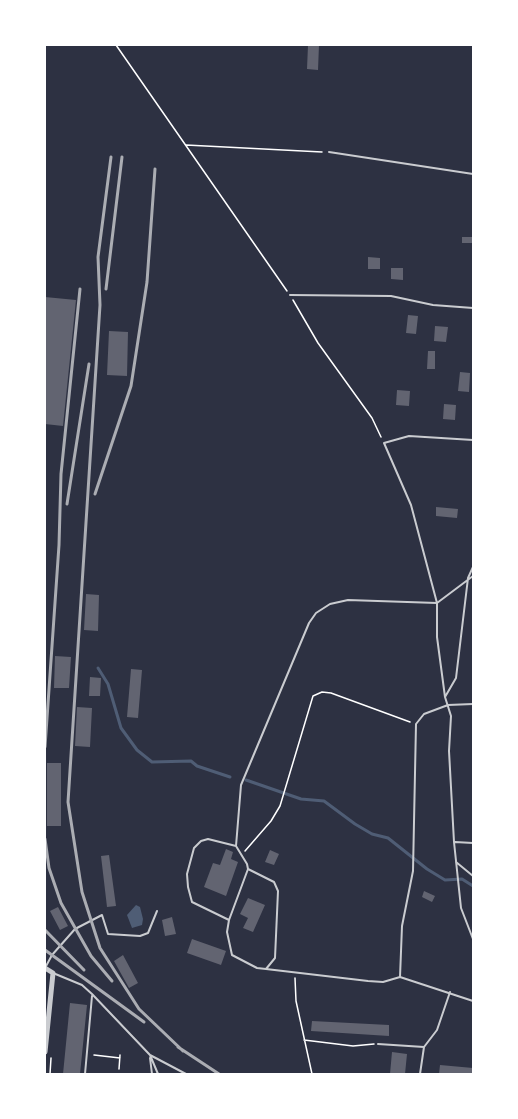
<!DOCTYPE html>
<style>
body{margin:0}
#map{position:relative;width:518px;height:1119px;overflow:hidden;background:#2d3142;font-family:Rubik,sans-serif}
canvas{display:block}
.frame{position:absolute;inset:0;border:46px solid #fff;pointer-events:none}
</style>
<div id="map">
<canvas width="518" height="1119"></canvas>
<div class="frame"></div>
</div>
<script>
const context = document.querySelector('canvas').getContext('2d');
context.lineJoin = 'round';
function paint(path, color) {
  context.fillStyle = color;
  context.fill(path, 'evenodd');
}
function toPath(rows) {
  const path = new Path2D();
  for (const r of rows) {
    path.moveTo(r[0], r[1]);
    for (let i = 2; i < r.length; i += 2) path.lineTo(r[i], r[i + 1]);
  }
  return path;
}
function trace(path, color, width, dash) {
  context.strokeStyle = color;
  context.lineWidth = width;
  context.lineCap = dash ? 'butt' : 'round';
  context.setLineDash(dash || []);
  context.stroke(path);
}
const water = toPath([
 [136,905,140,907,143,919,142,925,132,928,127,915]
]);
const stream = toPath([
 [98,668,108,684,121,728,137,750,152,762,191,761,197,766,230,777],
 [246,780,301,799,324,801,355,824,372,834,388,838,427,869,445,880,462,879,473,886]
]);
const building = toPath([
 [308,45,319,45,318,70,307,69],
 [462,237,472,237,472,243,462,243],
 [368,257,380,258,380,269,368,269],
 [391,268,403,268,403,280,391,279],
 [45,297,76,300,63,426,45,424],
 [408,315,418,316,416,334,406,333],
 [435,326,448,327,446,342,434,341],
 [109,331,128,332,127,376,107,375],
 [428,351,435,351,435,369,427,369],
 [460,372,470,373,469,392,458,391],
 [397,390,410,391,409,406,396,405],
 [444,404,456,405,455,420,443,419],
 [436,507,458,509,457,518,436,516],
 [86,594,99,595,98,631,84,630],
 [55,656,71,657,69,688,54,688],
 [131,669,142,670,138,718,127,717],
 [90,677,101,678,100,696,89,696],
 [77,707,92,708,90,747,75,746],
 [47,763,61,763,61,826,47,826],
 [226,849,233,852,231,859,238,862,226,896,204,887,213,863,220,865],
 [270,850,279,854,274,865,265,862],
 [109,855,116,906,107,907,101,856],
 [424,891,435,896,432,902,422,897],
 [248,898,265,905,253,932,243,928,248,918,240,914],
 [58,907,68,926,60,930,50,911],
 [172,917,176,934,165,936,162,920],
 [192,939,226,951,221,965,187,953],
 [123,955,138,983,129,988,114,961],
 [70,1003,87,1005,80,1074,63,1074],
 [312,1021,389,1025,389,1036,311,1031],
 [392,1052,407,1054,405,1074,390,1074],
 [440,1065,473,1068,473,1074,439,1074]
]);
const path = toPath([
 [116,45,287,291],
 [186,145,322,152],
 [293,300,318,343,372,418,381,437],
 [245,851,271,821,280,806,313,696,322,692,331,693,410,722],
 [295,978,296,1001,312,1074],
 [304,1040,353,1046,374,1044],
 [94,1055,120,1058],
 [119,1069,120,1055],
 [50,1074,51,1058]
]);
const service = toPath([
 [329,152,473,174],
 [290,295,391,296,433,305,473,308],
 [473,440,409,436,384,443,411,505,437,603,437,637,445,697,451,716,449,751,454,842,461,908,473,939],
 [445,697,456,678,468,578,473,567],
 [208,839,236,846,247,864,248,869,229,920,192,902,188,887,187,874,194,848,201,841,208,839],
 [455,842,473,843],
 [236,846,241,785,309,623,316,613,330,604,348,600,437,603,473,576],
 [456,862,473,876],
 [229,920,227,932,232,955,257,968,266,969,275,958,278,891,274,882,248,869],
 [45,968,52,955,75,929,102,915,108,934,140,936,148,933,157,911],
 [266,969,368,981,383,982,400,977,473,1001],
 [53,973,82,985,92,994,150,1055,158,1074],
 [400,977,402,926,413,871,416,724,424,714,448,705,473,704],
 [378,1044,424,1047,420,1074],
 [424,1047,437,1030,450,992],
 [150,1055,186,1074],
 [150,1058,152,1074],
 [85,1074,92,996]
]);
const minor = toPath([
 [45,968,53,973,45,1052]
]);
const rail = toPath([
 [111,157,98,257,100,305,68,802,82,892,100,948,139,1009,183,1051],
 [106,289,122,157],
 [95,494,131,386,147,282,155,169],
 [67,504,89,364],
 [45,747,59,545,61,474,80,289],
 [45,839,49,868,61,903,91,956,112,981],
 [45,930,84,970],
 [45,950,144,1022],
 [178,1047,219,1074]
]);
paint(water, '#4f5d75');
trace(stream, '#4f5d75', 3);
paint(building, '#626471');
trace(path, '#fff', 1.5);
trace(service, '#caccd0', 2);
trace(minor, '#caccd0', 5);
trace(rail, '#abadb3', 3);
</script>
